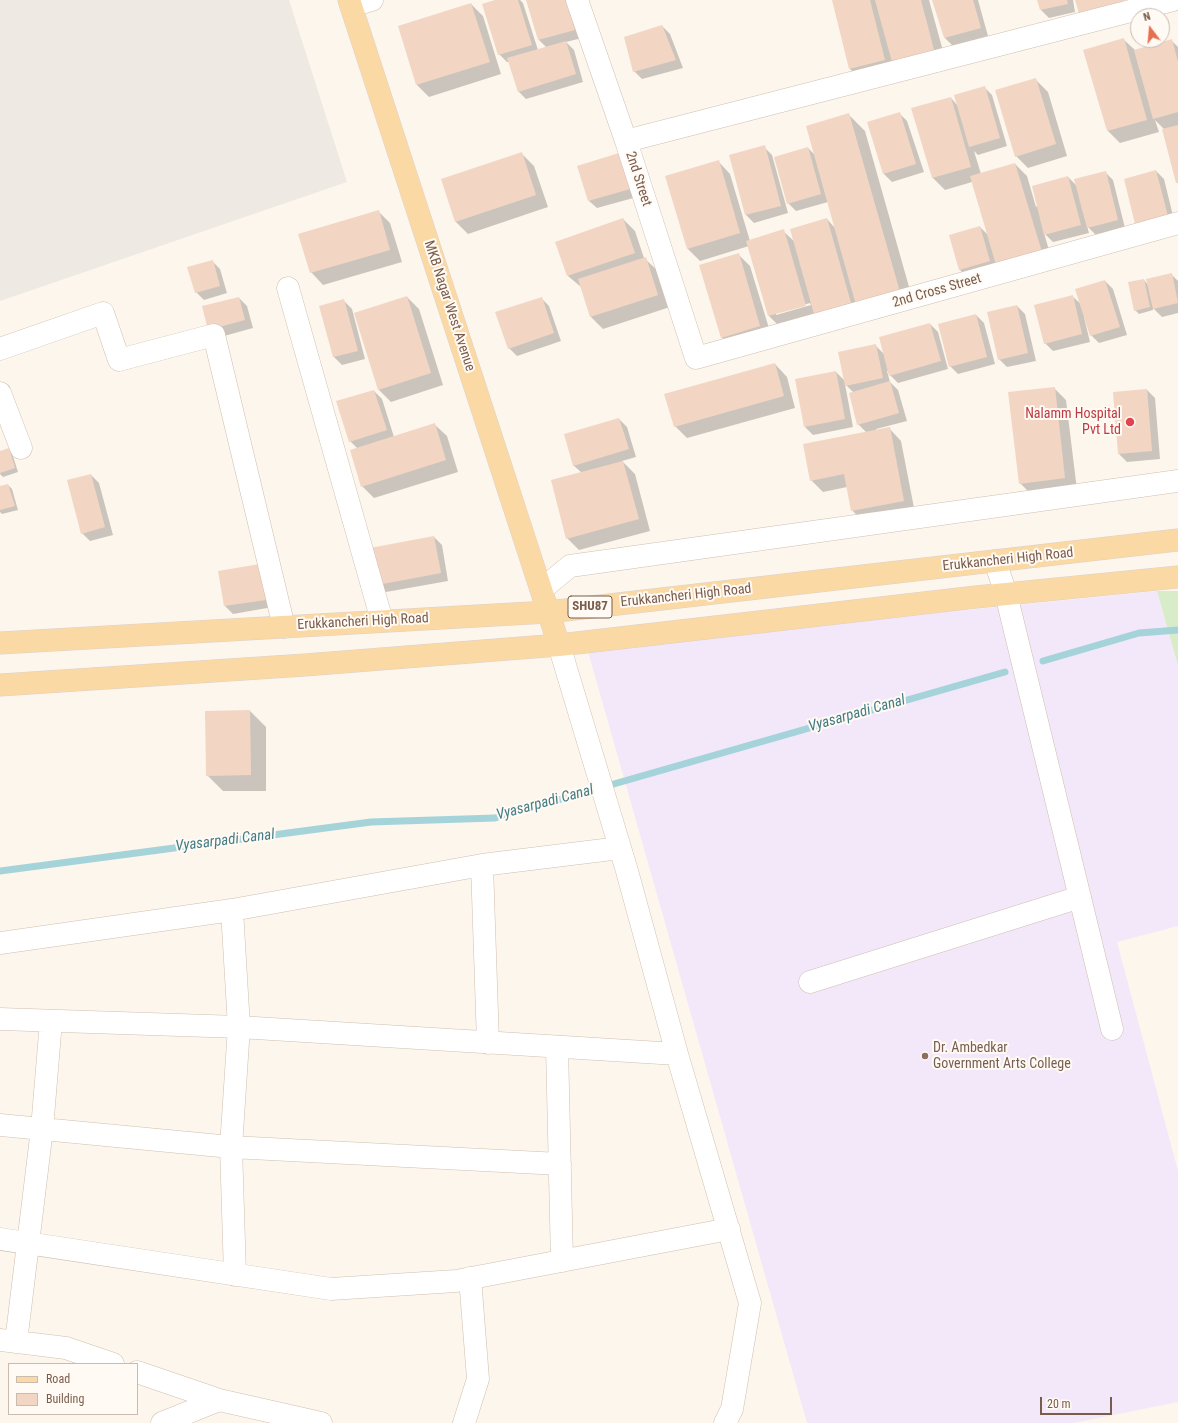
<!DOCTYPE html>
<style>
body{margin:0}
#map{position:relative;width:1178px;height:1423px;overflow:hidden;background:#fdf6ec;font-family:"Roboto Condensed",sans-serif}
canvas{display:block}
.legend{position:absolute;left:8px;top:1363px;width:130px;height:52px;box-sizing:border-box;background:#fffaf3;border:1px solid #cabbb1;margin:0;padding:5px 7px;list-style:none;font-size:12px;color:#7a5c4d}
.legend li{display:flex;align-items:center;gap:8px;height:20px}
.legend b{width:20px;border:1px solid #cabbb1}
.north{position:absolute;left:1130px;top:8px;width:40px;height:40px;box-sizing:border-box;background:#fffaf3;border:1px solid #cabbb1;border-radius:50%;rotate:344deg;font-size:11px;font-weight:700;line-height:16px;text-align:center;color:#7a5c4d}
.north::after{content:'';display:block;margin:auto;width:14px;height:18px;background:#e76f51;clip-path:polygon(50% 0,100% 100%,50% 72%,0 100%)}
.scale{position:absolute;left:1040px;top:1397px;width:72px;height:18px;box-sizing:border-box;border:2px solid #7a5c4d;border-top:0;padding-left:5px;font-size:12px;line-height:14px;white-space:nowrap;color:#7a5c4d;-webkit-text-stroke:3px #fffaf3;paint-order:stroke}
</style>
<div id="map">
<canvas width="1178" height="1423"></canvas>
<ul class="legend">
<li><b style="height:5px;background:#fbd9a5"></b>Road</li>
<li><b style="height:11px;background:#f3d5c3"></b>Building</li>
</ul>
<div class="north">N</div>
<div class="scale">20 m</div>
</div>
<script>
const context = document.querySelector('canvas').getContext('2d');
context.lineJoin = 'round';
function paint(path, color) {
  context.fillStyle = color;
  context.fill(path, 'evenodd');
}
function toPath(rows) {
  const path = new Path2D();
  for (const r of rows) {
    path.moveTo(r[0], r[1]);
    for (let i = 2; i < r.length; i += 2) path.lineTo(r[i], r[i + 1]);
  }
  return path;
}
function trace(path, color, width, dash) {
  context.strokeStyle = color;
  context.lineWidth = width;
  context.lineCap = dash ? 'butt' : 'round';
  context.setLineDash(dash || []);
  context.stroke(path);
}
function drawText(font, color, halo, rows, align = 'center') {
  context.font = font + ' "Roboto Condensed",sans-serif';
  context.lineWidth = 4;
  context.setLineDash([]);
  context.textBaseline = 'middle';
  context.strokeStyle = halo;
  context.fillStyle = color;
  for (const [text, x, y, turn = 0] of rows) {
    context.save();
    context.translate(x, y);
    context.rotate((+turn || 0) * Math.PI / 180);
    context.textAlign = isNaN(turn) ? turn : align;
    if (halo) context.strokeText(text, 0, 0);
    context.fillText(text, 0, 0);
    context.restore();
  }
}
const industrial = toPath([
 [0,0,289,0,347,182,0,301]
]);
const education = toPath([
 [1157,591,1178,666,1178,926,1117,942,1178,1171,1178,1402,1074,1423,807,1423,587,648]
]);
const green = toPath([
 [1157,591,1178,591,1178,666]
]);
const shadow = toPath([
 [499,0,520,0,523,3,538,50,546,47,539,40,527,0,571,0,582,38,566,42,574,50,583,82,526,99,518,91,510,62,507,62,499,54],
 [833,0,929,0,946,62,862,81,850,69],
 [933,0,978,0,988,36,953,46,945,38],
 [1038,0,1073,0,1075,12,1049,18,1041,10],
 [471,4,483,16,501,74,429,97,417,85],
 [662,26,670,34,683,68,642,79,634,71],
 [1123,39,1135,50,1171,40,1178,47,1178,184,1165,130,1155,120,1159,132,1120,143,1108,131,1085,50],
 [1036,80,1048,92,1067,156,1028,168,1016,156],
 [984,87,992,95,1007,146,978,155,974,151,981,174,1015,164,1027,176,1036,207,1068,177,1078,187,1105,172,1113,180,1125,228,1096,235,1087,226,1089,233,1053,242,1044,233,1053,264,968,278,960,270,980,227,988,235,972,182,945,190,932,177,951,98,958,106],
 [899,113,907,121,924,172,892,182,884,174,868,123],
 [849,115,865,131,915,308,873,320,861,308,781,328,769,316,749,246,700,261,687,248,718,161,730,174,750,241,783,231,795,242,827,219,835,228,828,202,796,211,788,203,808,148,815,155],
 [810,303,811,305,776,315,776,313],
 [764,147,772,155,788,213,754,223,746,215,730,156],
 [522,154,534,166,548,207,468,234,456,222,442,180],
 [619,154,637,197,597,208,589,201],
 [1156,171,1164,179,1176,228,1137,228],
 [378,211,390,223,402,262,323,285,311,272],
 [623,219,635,231,644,258,657,270,670,307,603,329,591,317,581,287,568,276,556,242],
 [738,254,750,266,772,338,734,349,721,337],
 [212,261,220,269,227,293,204,300,196,292],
 [1171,274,1178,281,1178,313,1162,317,1153,308,1153,310,1139,314,1135,310,1144,280,1148,285],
 [1105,281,1113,289,1127,335,1099,343,1091,335,1085,316,1084,317,1090,342,1053,351,1045,343,1072,296,1082,305],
 [407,297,419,309,443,385,391,402,379,390,355,313],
 [239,298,247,306,253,328,217,338,209,330],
 [541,298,549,306,561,341,517,356,509,348],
 [344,301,352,309,365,359,342,365,334,357,320,307],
 [1017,306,1025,314,1036,361,1007,367,999,359],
 [976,315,984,323,995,364,958,374,950,366],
 [930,324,938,332,948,369,898,383,890,375,889,371,887,371,890,382,898,390,907,421,876,429,876,431,889,428,901,441,915,513,864,523,852,510,847,487,823,492,811,480,867,433,858,424,853,392,845,384,853,427,813,435,805,427,836,372,845,381,875,345,884,354],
 [775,364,787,377,795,408,687,438,675,426],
 [1054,388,1066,400,1077,490,1032,495,1020,483],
 [1147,390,1155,398,1160,459,1127,462,1119,454],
 [374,391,382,399,394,437,434,424,447,436,458,472,374,498,362,486,358,449,350,441],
 [619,419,627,427,636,457,622,461,635,474,650,531,579,550,567,538,582,473,573,465],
 [8,449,12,453,18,472,3,477,0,474,0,452],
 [91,475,99,483,113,535,90,541,82,533],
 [8,485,12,489,18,510,2,514,0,512,0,487],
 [434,537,442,545,448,581,386,592,378,584],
 [260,565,273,607,233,614,225,606],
 [250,711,266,727,266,791,223,791,207,775]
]);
const stream = toPath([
 [1043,661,1139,633,1178,630],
 [0,871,371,822,495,818,1005,672]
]);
const building = toPath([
 [495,0,518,0,532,45,498,55,482,4],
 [526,0,566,0,575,30,538,40],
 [832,0,870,0,885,60,849,69],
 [875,0,921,0,934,50,892,62],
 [932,0,973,0,981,28,944,38],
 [1037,0,1067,0,1068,4,1040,10],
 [1075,0,1124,0,1125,2,1080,17],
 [471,3,490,62,416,85,398,26],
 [662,25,676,60,633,72,624,37],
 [1124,38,1147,120,1107,131,1083,50],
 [1172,39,1178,62,1178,112,1153,119,1134,50],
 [566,41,576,74,518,92,507,58],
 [1036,78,1056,144,1015,157,995,90],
 [985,86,1000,138,969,147,954,95],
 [951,97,971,167,932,178,911,108],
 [900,112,916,164,883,174,867,122],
 [849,113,900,292,856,305,806,126],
 [1178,125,1178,183,1176,183,1162,129],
 [765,145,781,206,745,215,729,155],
 [808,147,821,194,787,204,774,157],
 [522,152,536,195,455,222,441,179],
 [619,153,630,189,588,201,577,166],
 [719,160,740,233,687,249,665,176],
 [1015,163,1042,252,996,265,970,176],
 [1156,170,1169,220,1136,228,1124,179],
 [1106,171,1118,220,1087,228,1074,179],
 [1068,176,1081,225,1044,235,1032,186],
 [379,210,390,250,310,273,298,234],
 [623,218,635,253,567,276,555,242],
 [827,218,851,303,814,314,790,229],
 [980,226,990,261,959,270,949,235],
 [784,229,806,306,768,316,746,241],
 [739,253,760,326,721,338,699,265],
 [646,257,658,295,590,317,578,279],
 [213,260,220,286,195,293,187,267],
 [1172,273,1178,303,1153,309,1146,279],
 [1144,279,1150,307,1134,311,1128,282],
 [1105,280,1120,327,1090,336,1075,289],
 [1073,295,1082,334,1044,344,1034,305],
 [407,296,431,373,378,390,354,313],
 [239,297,245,320,208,330,202,306],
 [542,297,554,333,508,349,495,312],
 [344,299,358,351,333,357,319,306],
 [1017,305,1028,353,998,360,987,312],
 [976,314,987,357,949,367,938,324],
 [930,323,941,361,889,376,879,337],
 [876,344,883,378,845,386,838,352],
 [775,363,784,396,674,427,664,394],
 [836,371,845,419,804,427,795,379],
 [890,381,899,413,857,425,849,393],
 [1055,387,1065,478,1019,484,1008,392],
 [1147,389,1152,451,1118,454,1113,392],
 [374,390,387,430,349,442,336,401],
 [619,418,629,449,573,466,564,434],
 [435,423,446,460,361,487,350,450],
 [890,427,904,501,851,511,844,474,810,481,803,444],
 [9,448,15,468,0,473,0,451],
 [623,461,639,519,566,539,551,480],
 [91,474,105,527,81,534,67,480],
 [8,484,15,506,0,510,0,486],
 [434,536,441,573,377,585,370,548],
 [260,564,266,600,224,606,218,571],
 [250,710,251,775,206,776,205,711]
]);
const minor = toPath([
 [577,0,626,141,696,358,1178,223],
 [351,6,372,0],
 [626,141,1173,0],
 [288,288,382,621],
 [0,349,103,313,119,360,214,335,284,627],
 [0,393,21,448],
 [995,561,1006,594,1112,1029],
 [541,590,570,566,1178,481],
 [559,645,627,871,677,1054,750,1303,732,1409,725,1423],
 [482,865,488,1043],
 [232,910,239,1027,231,1147,235,1275],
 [0,943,232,910,482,865,620,848],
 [810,982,1080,897],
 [0,1019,239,1027,677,1054],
 [557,1047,562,1261],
 [0,1125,231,1147,560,1164],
 [0,1239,331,1289,456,1281,729,1229],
 [0,1340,66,1348,113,1364],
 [16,1342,42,1129,51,1021],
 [137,1372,219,1400,321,1423],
 [162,1423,219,1400],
 [464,1423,478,1379,470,1278]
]);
const major = toPath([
 [349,0,559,645],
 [0,643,548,612,1178,540],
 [0,685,305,665,559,645,976,597,1178,577]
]);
const markers = [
 [1130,422,5,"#e0444e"],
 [925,1056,4,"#8d6e63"]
];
const shields = [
 [590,607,44]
];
const shieldNames = [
 ["SHU87",590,607]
];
const streetNames = [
 ["2nd Street",638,179,72],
 ["2nd Cross Street",937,291,-16],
 ["MKB Nagar West Avenue",449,306,72],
 ["Erukkancheri High Road",1008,560,-6],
 ["Erukkancheri High Road",686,596,-6],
 ["Erukkancheri High Road",363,622,-3]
];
const healthNames = [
 ["Nalamm Hospital",1121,414],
 ["Pvt Ltd",1121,430]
];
const educationNames = [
 ["Dr. Ambedkar",933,1048],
 ["Government Arts College",933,1064]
];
const waterNames = [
 ["Vyasarpadi Canal",857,714,-16],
 ["Vyasarpadi Canal",545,803,-15],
 ["Vyasarpadi Canal",225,841,-7]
];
paint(industrial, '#efe9e4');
paint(education, '#f3e8fa');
paint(green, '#d8ecc9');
paint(shadow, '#0003');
trace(stream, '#a5d3da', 7);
paint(building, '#f3d5c3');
trace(minor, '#d1beb0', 23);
trace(major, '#dad1cd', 23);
trace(minor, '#fff', 22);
trace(major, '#fbd9a5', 22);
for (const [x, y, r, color] of markers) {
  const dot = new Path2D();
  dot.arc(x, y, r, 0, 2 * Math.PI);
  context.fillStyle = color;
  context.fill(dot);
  trace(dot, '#fffaf3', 1.5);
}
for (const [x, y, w] of shields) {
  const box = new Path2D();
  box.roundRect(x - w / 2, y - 11, w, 22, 3);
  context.fillStyle = '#fffaf3';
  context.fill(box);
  trace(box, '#7a5c4d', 1);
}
drawText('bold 13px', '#7a5c4d', null, shieldNames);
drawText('14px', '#7a5c4d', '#fffaf3', streetNames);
drawText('14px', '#be3a42', '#fffaf3', healthNames, 'right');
drawText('14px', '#785e54', '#fffaf3', educationNames, 'left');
drawText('italic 15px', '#437c86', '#fffaf3', waterNames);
</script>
